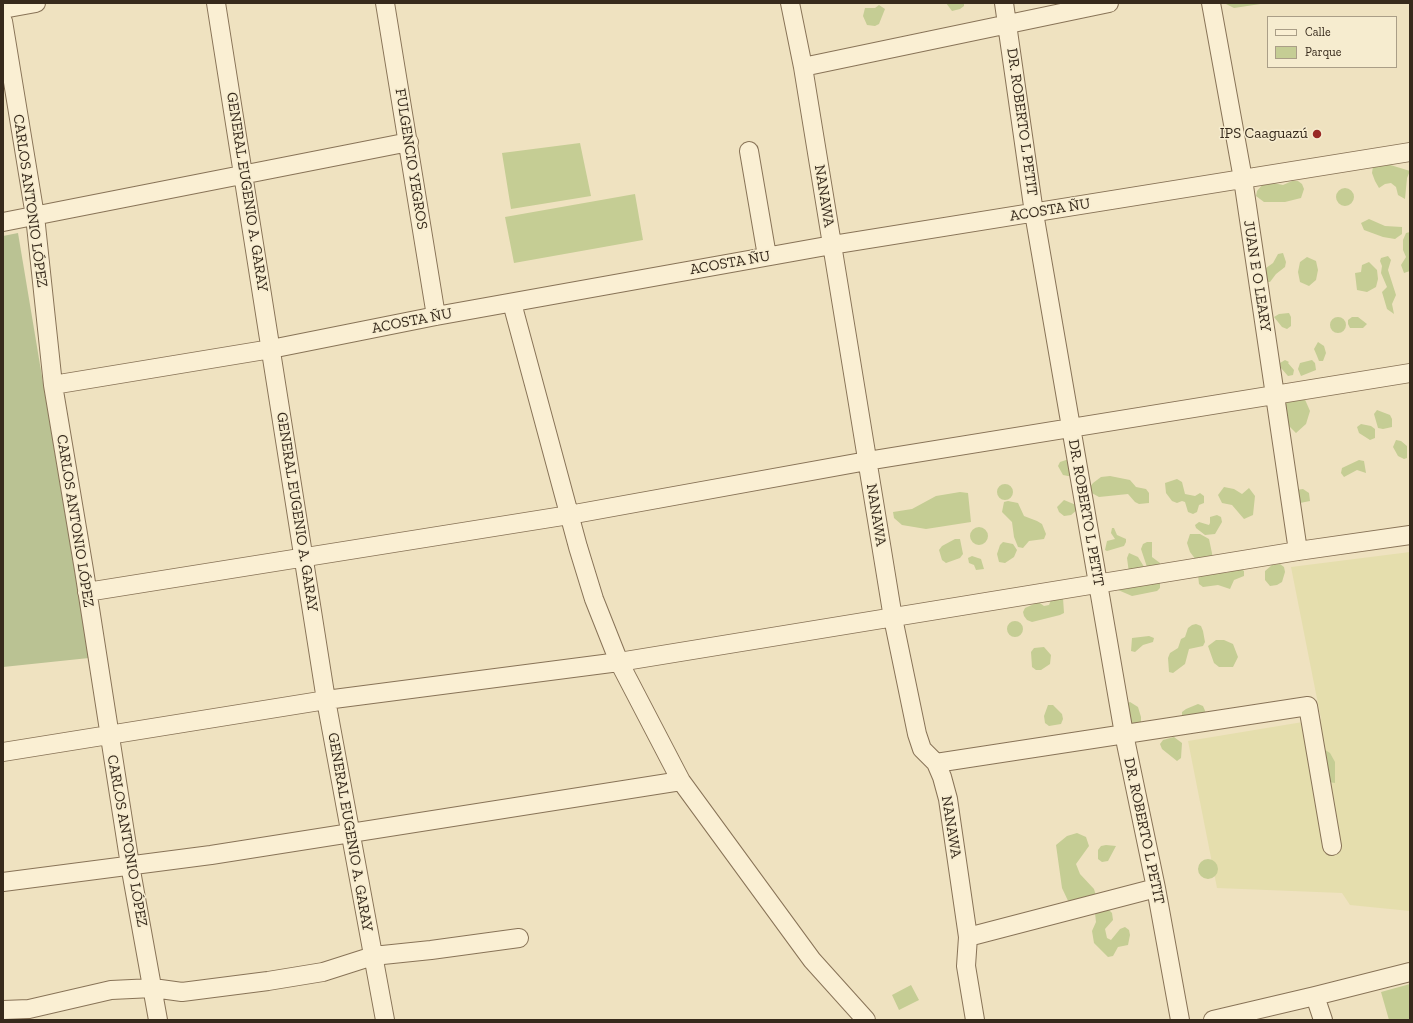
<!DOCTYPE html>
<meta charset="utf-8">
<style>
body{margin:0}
#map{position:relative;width:1413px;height:1023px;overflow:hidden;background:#efe2c0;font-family:"Zilla Slab",serif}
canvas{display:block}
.frame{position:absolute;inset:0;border:4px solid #372a1c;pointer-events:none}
.legend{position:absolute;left:1267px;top:16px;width:130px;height:52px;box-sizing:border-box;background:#f6eccf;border:1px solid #aa9e87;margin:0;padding:5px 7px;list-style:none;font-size:12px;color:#372a1c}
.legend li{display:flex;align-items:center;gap:8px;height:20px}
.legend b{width:20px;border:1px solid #aa9e87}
</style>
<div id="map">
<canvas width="1413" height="1023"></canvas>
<div class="frame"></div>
<ul class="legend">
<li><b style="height:5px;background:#faefd3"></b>Calle</li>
<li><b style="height:11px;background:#c5cd94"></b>Parque</li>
</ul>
</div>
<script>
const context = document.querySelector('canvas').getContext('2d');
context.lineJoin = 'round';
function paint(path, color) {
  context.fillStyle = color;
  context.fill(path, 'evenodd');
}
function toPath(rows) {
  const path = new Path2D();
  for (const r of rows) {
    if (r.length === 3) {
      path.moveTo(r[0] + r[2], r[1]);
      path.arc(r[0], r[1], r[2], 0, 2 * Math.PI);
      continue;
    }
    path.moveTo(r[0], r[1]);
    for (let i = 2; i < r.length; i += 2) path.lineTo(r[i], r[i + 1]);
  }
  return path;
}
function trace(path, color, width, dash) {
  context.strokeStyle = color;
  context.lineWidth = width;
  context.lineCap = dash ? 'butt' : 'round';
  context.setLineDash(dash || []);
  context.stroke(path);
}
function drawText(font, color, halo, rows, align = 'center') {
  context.font = font + ' "Zilla Slab",serif';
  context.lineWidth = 3;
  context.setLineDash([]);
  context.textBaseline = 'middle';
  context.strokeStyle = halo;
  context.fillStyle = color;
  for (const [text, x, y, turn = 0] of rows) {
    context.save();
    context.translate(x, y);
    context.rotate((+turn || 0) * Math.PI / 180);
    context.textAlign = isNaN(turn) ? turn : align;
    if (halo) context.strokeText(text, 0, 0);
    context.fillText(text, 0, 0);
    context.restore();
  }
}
const farmland = toPath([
 [1410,552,1410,911,1350,905,1342,893,1217,888,1188,741,1321,719,1291,567]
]);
const green = toPath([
 [946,3,964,3,964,6,960,9,952,11],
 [1224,3,1267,3,1234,8],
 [879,5,885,9,879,24,875,26,867,25,863,16,865,8,875,8],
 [580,143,591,196,511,209,502,153],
 [1384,163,1410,171,1407,178,1405,199,1398,195,1396,187,1391,183,1385,184,1379,188,1375,181,1372,173,1373,166],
 [1292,181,1298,181,1302,184,1304,189,1301,198,1285,202,1264,202,1256,196,1257,191,1263,184,1273,183,1283,185],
 [1345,197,9],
 [635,194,643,240,514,263,505,217],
 [1369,219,1385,226,1402,227,1402,234,1395,239,1383,237,1364,230,1361,223],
 [1410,232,1410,271,1404,273,1401,265,1406,257,1403,250,1403,240,1406,233],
 [1283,253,1286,262,1285,267,1276,274,1270,282,1265,282,1263,273,1266,268,1273,263,1278,254],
 [1388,256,1391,260,1388,270,1396,295,1392,304,1394,314,1387,309,1382,292,1387,287,1381,273,1382,266,1380,261,1381,258],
 [1307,257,1316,261,1318,270,1316,280,1309,286,1300,282,1298,272,1300,262],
 [1369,262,1377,270,1378,279,1376,287,1367,292,1357,290,1355,273,1361,272,1362,265],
 [1289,313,1291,317,1291,326,1287,329,1282,327,1274,317,1279,314],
 [1338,325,8],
 [1352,317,1358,317,1367,324,1363,328,1350,328,1348,324,1348,320],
 [1318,342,1324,346,1326,353,1323,361,1319,361,1317,356,1314,349],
 [1285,360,1289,362,1288,363,1294,370,1293,375,1288,376,1281,368,1280,363],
 [1312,360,1315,363,1316,370,1301,376,1298,369,1300,363],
 [1303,395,1310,411,1306,424,1296,433,1287,424,1284,405,1288,397],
 [1377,410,1390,415,1392,419,1392,427,1383,429,1378,428,1374,414],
 [1361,424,1371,426,1375,429,1375,438,1370,440,1359,433,1357,427],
 [1396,440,1401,441,1407,446,1407,458,1404,459,1398,456,1393,447],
 [1069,459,1070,476,1068,476,1063,475,1058,466,1060,462],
 [1359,460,1364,461,1366,473,1357,470,1344,477,1341,473,1342,468],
 [1110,476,1130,480,1136,487,1146,489,1149,493,1149,503,1139,504,1135,502,1128,494,1099,497,1090,492,1090,487,1093,483,1101,477],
 [1177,479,1182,482,1185,494,1195,496,1200,493,1204,496,1204,503,1199,505,1197,512,1193,514,1188,512,1185,502,1182,501,1177,503,1172,501,1166,493,1165,483],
 [1005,492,8],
 [1224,487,1234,489,1242,494,1249,488,1255,496,1253,515,1244,519,1232,505,1222,503,1218,495],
 [1303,489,1309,493,1310,501,1300,503,1296,490],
 [960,492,968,493,971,522,926,529,902,525,894,518,893,512,912,509,936,496],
 [1064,500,1076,505,1077,510,1071,515,1064,516,1059,512,1057,507],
 [1008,501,1018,503,1024,516,1037,521,1042,524,1046,534,1044,539,1029,541,1023,548,1018,547,1014,537,1012,522,1002,512,1004,502],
 [1217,515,1221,517,1222,522,1215,534,1205,535,1196,528,1195,525,1199,522,1209,525,1210,523,1210,517],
 [979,536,9],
 [1112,528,1114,528,1117,535,1126,539,1126,542,1124,546,1107,551,1105,550,1107,541,1115,539,1111,533],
 [1190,534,1200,534,1209,539,1213,558,1196,560,1190,552,1187,543],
 [955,539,960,539,963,554,960,558,946,563,942,560,939,550,942,546],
 [1003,542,1013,544,1017,550,1014,557,1005,563,999,562,997,554,1000,545],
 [1147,542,1152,542,1152,557,1160,563,1160,568,1147,567,1141,549,1143,544],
 [1129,553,1138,557,1146,570,1129,573,1127,558],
 [972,556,981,559,984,569,976,570,974,565,969,563,968,558],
 [1280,564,1284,567,1285,572,1282,582,1277,585,1270,586,1265,580,1265,571,1272,565],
 [1240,568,1244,571,1244,576,1234,580,1230,589,1218,585,1203,587,1199,584,1198,575,1221,571,1226,573],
 [1153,578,1160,582,1160,588,1157,591,1132,596,1118,590,1117,586,1140,586],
 [1063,598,1064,613,1060,615,1032,622,1027,620,1024,616,1023,612,1025,608,1034,604,1037,601,1044,606,1049,605,1051,600],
 [1015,629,8],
 [1196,624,1201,626,1203,631,1205,642,1203,646,1189,649,1185,664,1173,673,1169,672,1168,658,1170,653,1178,648,1181,639,1185,637,1188,628,1192,625],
 [1149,636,1154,638,1153,642,1143,645,1135,652,1131,651,1132,638],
 [1216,640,1224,640,1233,644,1238,657,1233,667,1219,667,1214,663,1208,646],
 [1044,647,1051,655,1050,664,1041,670,1036,670,1032,667,1031,652,1034,648],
 [1130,702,1138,707,1141,717,1141,722,1136,727,1131,726,1125,704],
 [1198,704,1203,706,1206,713,1182,716,1182,712,1186,709],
 [1048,705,1053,705,1062,714,1063,719,1061,724,1049,726,1045,723,1044,716],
 [1174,737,1182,743,1181,758,1177,761,1162,749,1160,744,1163,740],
 [1322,748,1330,753,1335,762,1335,783,1329,782],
 [1077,833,1086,837,1089,846,1076,864,1080,874,1094,889,1097,899,1070,905,1062,888,1056,845,1067,836],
 [1106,845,1116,846,1108,861,1102,862,1098,859,1098,850,1101,846],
 [1208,869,10],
 [1108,909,1112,913,1113,920,1105,929,1107,938,1111,940,1120,929,1125,927,1129,930,1130,935,1128,945,1118,947,1113,956,1108,957,1094,943,1092,931,1096,922,1095,913,1099,910],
 [1410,984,1410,1020,1389,1020,1381,992],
 [911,985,919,1000,899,1010,892,995]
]);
const cemetery = toPath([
 [18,233,89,658,3,667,3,236]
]);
const minor = toPath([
 [216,3,326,700,385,1020],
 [385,3,436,316],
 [790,3,803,67,893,618,917,734,922,749,936,763,942,777,948,799,968,937,966,966,975,1020],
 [1004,3,1034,213,1124,734,1156,888,1180,1020],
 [1211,3,1243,179,1298,551],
 [3,9,36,3],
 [3,21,35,216,53,385,84,570,130,865,158,1020],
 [803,67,1109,3],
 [749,151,767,256],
 [3,222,409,142],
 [512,303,578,547,594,599,619,662,681,781,812,960,866,1020],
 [53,385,271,349,436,316,832,245,1410,152],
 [87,592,569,515,867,461,1410,373],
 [3,752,326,700,619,662,1298,551,1410,535],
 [936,763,1308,706,1332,846],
 [3,882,211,855,681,781],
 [968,937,1156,888],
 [1315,996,1323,1020],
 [3,1010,29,1009,111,990,153,988,182,992,268,981,323,972,373,956,431,950,519,938],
 [1213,1020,1315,996,1410,972]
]);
const markers = [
 [1317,134,5,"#992926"]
];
const streetNames = [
 ["DR. ROBERTO L PETIT",1022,122,82],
 ["FULGENCIO YEGROS",411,159,81],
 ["GENERAL EUGENIO A. GARAY",247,192,81],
 ["NANAWA",824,196,81],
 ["CARLOS ANTONIO LÓPEZ",30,201,82],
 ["ACOSTA ÑU",1050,210,-9],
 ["ACOSTA ÑU",730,263,-10],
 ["JUAN E O LEARY",1257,276,81],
 ["ACOSTA ÑU",412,321,-11],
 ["GENERAL EUGENIO A. GARAY",297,512,81],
 ["DR. ROBERTO L PETIT",1086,513,80],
 ["NANAWA",876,515,81],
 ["CARLOS ANTONIO LÓPEZ",75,521,81],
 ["NANAWA",951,827,81],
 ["DR. ROBERTO L PETIT",1144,831,78],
 ["GENERAL EUGENIO A. GARAY",350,832,80],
 ["CARLOS ANTONIO LÓPEZ",127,841,80]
];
const poiNames = [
 ["IPS Caaguazú",1308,134]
];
paint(farmland, '#e5dead');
paint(green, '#c5cd94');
paint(cemetery, '#bac293');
trace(minor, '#887357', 20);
trace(minor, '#faefd3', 18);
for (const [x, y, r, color] of markers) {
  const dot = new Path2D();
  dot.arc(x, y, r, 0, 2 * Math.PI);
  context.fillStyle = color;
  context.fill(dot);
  trace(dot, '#f6eccf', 1.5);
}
drawText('15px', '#372a1c', '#f6eccf', streetNames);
drawText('15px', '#372a1c', '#f6eccf', poiNames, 'right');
</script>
